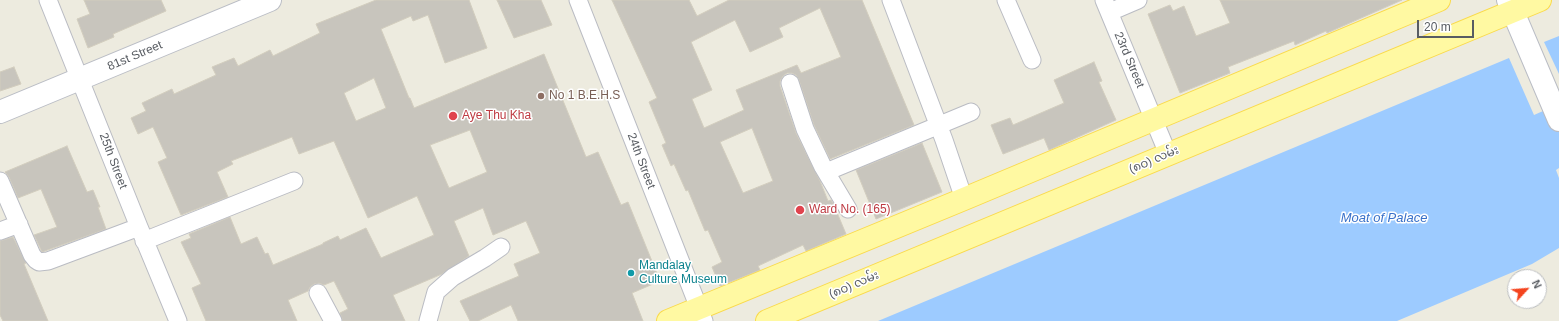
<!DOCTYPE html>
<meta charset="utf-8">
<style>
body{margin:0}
#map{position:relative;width:1559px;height:321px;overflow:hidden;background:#edebdf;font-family:Arial,sans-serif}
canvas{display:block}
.north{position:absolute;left:1507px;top:269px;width:40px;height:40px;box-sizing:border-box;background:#fff;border:1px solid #bcbec0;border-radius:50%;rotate:64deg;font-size:11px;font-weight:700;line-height:16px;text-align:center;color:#585c62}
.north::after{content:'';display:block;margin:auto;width:14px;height:18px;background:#f4441e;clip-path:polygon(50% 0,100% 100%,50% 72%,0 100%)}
.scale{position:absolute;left:1417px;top:20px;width:57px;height:18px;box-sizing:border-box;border:2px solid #585c62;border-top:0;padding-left:5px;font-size:12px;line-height:14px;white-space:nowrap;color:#585c62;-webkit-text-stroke:3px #fff;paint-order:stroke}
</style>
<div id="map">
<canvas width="1559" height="321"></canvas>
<div class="north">N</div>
<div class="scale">20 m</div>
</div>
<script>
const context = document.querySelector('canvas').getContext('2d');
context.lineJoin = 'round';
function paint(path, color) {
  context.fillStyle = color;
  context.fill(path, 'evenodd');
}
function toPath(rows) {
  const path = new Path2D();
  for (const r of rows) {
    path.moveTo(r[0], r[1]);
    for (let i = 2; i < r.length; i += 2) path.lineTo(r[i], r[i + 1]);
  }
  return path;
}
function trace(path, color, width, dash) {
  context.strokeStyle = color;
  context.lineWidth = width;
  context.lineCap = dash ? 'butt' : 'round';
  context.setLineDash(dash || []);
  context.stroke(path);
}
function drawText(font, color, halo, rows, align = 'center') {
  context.font = font + ' Arial,"Noto Sans Myanmar",sans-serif';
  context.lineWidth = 3;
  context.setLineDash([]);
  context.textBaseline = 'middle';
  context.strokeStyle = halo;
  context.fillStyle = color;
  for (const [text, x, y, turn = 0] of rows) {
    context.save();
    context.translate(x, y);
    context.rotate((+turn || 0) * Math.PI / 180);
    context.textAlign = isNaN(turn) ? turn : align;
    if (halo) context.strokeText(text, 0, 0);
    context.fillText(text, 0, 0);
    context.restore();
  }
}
const water = toPath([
 [1559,36,1559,74,1544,42],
 [1509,58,1534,115,1559,104,1559,168,1556,170,1559,178,1559,248,1532,264,1397,321,878,321]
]);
const building = toPath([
 [84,0,161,0,166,11,113,34,114,37,88,48,77,19,90,14,84,0],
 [376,0,469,0,487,48,445,63,428,15,413,21,411,16,381,29,409,98,410,98,414,108,544,54,586,157,598,152,621,205,628,202,660,281,632,293,643,321,518,321,511,305,478,321,470,321,460,301,519,276,514,264,540,253,526,221,493,235,483,208,454,221,469,256,442,274,393,295,405,321,343,321,340,313,348,309,334,281,324,285,319,283,314,284,310,287,308,291,288,300,297,321,206,321,192,288,201,284,181,242,191,238,189,234,230,217,241,244,257,237,265,254,268,253,273,265,323,244,323,243,338,236,340,240,366,228,381,258,434,235,417,196,368,218,334,141,299,154,292,137,231,161,233,164,217,172,228,197,181,215,158,162,167,158,153,127,138,134,131,118,146,111,142,103,172,89,174,94,216,75,212,67,234,58,238,66,270,50,273,56,320,33,316,24,376,0],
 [374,78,386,108,356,121,344,93,374,78],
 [470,130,487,172,449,188,430,145,470,130],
 [497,0,541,0,552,25,514,38,497,0],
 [612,0,689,0,697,16,729,0,862,0,914,125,830,159,814,125,799,80,796,75,792,73,787,73,783,76,780,81,780,86,796,133,820,181,828,201,831,200,833,203,846,234,806,251,803,245,758,266,760,270,720,286,712,267,722,262,708,230,705,231,688,190,686,191,674,164,671,166,662,145,666,143,649,102,657,98,612,0],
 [820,8,841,57,801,73,797,65,736,90,744,110,704,128,692,99,712,90,691,42,735,20,750,52,783,37,779,28,820,8],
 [752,128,773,181,743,193,720,142,752,128],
 [1220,0,1402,0,1327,33,1326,31,1295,45,1294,41,1228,67,1230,73,1180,93,1148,14,1170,5,1173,11,1184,6,1196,36,1230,23,1220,0],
 [1094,62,1102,81,1099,82,1116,120,1049,150,1044,138,1003,154,991,125,1010,118,1013,125,1064,103,1054,80,1094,62],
 [14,67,21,84,0,91,0,72,14,67],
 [922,143,942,192,876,219,856,170,922,143],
 [67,146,87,192,93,190,100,207,98,207,106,229,42,252,34,235,57,227,41,189,18,198,9,177,5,172,67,146],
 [13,237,26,263,24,264,48,321,3,321,0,315,0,241,13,237]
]);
const street = toPath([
 [48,0,139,227,178,321],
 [578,0,704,321],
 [891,0,944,140,964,199],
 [1006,0,1032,60],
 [1104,0,1168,154],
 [1110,12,1138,0],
 [790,83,805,129,823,167,848,209],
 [826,172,971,112],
 [0,181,32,255,36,260,39,262,48,261,139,227],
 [0,231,19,224],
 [144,241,294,181],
 [318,293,333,321],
 [428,321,436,292,453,277,485,258,501,247]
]);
const secondary = toPath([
 [1508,0,1559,120],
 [0,112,270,0]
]);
const primary = toPath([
 [668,321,964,199,1439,0],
 [767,321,1540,0]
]);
const markers = [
 [541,96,4,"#8d6e63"],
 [453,116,5,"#e0444e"],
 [800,210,5,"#e0444e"],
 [631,273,4,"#0f9aa8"]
];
const streetNames = [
 ["81st Street",135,56,-23],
 ["23rd Street",1129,60,67],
 ["(၈၀) လမ်း",1154,160,-23],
 ["25th Street",113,161,69],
 ["24th Street",641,161,69],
 ["(၈၀) လမ်း",854,285,-23]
];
const educationNames = [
 ["No 1 B.E.H.S",549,96]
];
const healthNames = [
 ["Aye Thu Kha",462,116],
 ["Ward No. (165)",809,210]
];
const cultureNames = [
 ["Mandalay",639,266],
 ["Culture Museum",639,280]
];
const waterNames = [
 ["Moat of Palace",1384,218]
];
paint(water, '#9dcbff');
paint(building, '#c8c5bd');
trace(building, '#d2cdbe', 1);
trace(street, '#babcc3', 19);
trace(secondary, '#babdc5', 24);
trace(primary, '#fada4b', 24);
trace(street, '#fff', 17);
trace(secondary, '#fff', 22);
trace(primary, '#fff9a2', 22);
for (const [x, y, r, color] of markers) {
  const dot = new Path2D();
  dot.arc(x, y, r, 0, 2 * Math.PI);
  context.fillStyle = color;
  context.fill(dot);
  trace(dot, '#fff', 1.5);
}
drawText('12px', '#585c62', '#fff', streetNames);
drawText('12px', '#785e54', '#fff', educationNames, 'left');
drawText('12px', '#be3a42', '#fff', healthNames, 'left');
drawText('12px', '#0d838f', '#fff', cultureNames, 'left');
drawText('italic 13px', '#3971c9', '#fff', waterNames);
</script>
